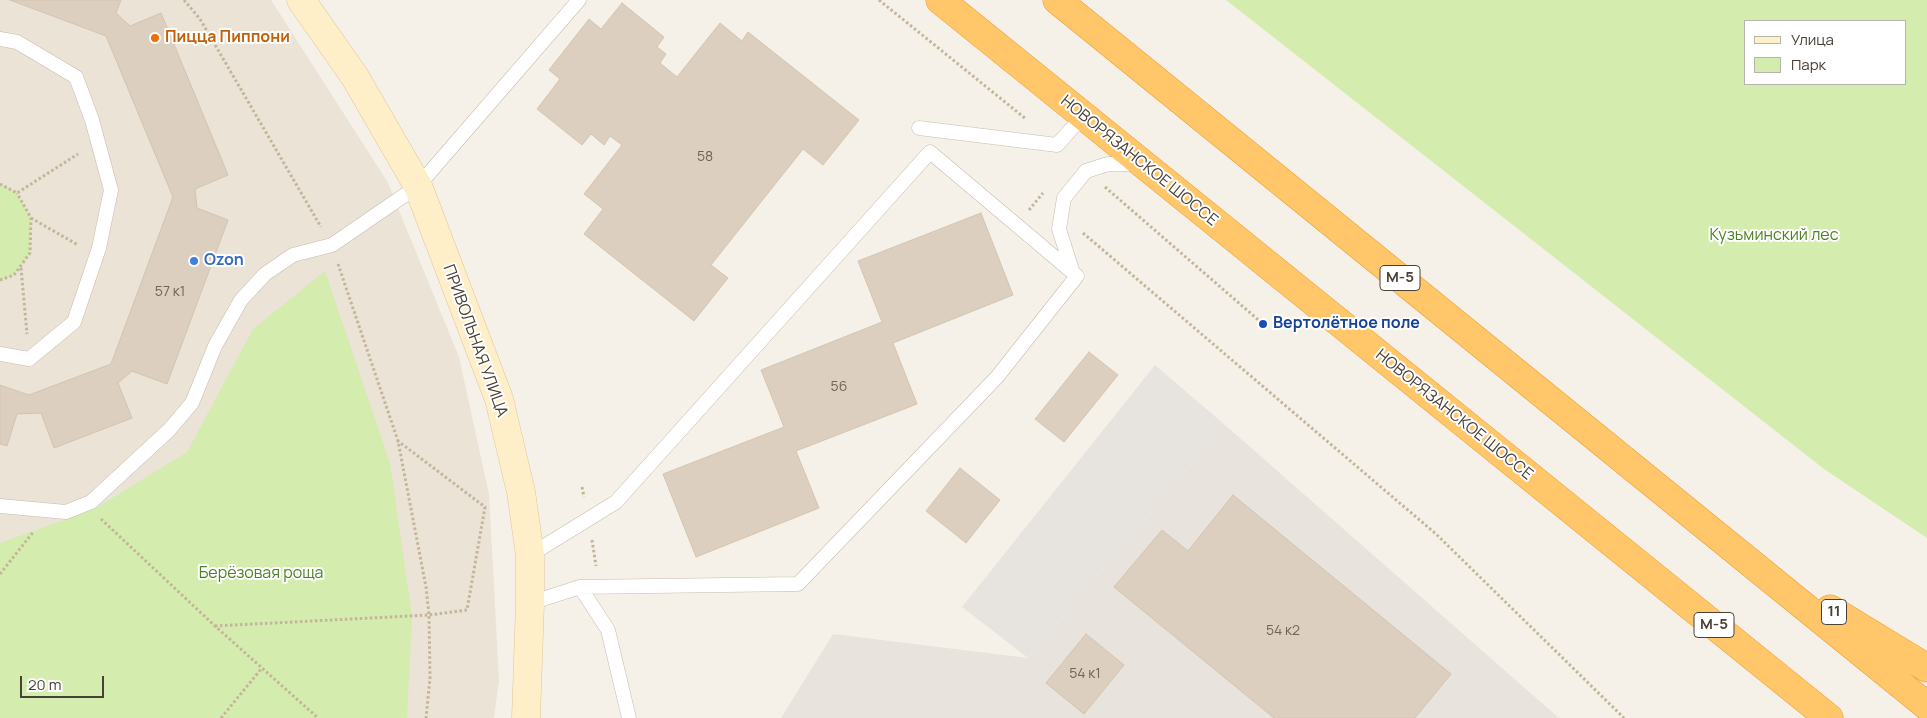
<!DOCTYPE html>
<meta charset="utf-8">
<style>
body{margin:0}
#map{position:relative;width:1927px;height:718px;overflow:hidden;background:#f6f1e8;font-family:Manrope,sans-serif}
canvas{display:block}
.legend{position:absolute;left:1744px;top:20px;width:162px;height:65px;box-sizing:border-box;background:#fff;border:1px solid #b7b3af;margin:0;padding:6px 9px;list-style:none;font-size:15px;color:#4a4136}
.legend li{display:flex;align-items:center;gap:10px;height:25px}
.legend b{width:25px;border:1px solid #b7b3af}
.scale{position:absolute;left:20px;top:676px;width:84px;height:22px;box-sizing:border-box;border:2px solid #4a4136;border-top:0;padding-left:6px;font-size:15px;line-height:18px;white-space:nowrap;color:#4a4136;-webkit-text-stroke:4px #fff;paint-order:stroke}
</style>
<div id="map">
<canvas width="1927" height="718"></canvas>
<ul class="legend">
<li><b style="height:6px;background:#ffefc9"></b>Улица</li>
<li><b style="height:14px;background:#d4edae"></b>Парк</li>
</ul>
<div class="scale">20 m</div>
</div>
<script>
const context = document.querySelector('canvas').getContext('2d');
context.lineJoin = 'round';
function paint(path, color) {
  context.fillStyle = color;
  context.fill(path, 'evenodd');
}
function toPath(rows) {
  const path = new Path2D();
  for (const r of rows) {
    path.moveTo(r[0], r[1]);
    for (let i = 2; i < r.length; i += 2) path.lineTo(r[i], r[i + 1]);
  }
  return path;
}
function trace(path, color, width, dash) {
  context.strokeStyle = color;
  context.lineWidth = width;
  context.lineCap = dash ? 'butt' : 'round';
  context.setLineDash(dash || []);
  context.stroke(path);
}
function drawText(font, color, halo, rows, align = 'center') {
  context.font = font + ' Manrope,sans-serif';
  context.lineWidth = 4;
  context.setLineDash([]);
  context.textBaseline = 'middle';
  context.strokeStyle = halo;
  context.fillStyle = color;
  for (const [text, x, y, turn = 0] of rows) {
    context.save();
    context.translate(x, y);
    context.rotate((+turn || 0) * Math.PI / 180);
    context.textAlign = isNaN(turn) ? turn : align;
    if (halo) context.strokeText(text, 0, 0);
    context.fillText(text, 0, 0);
    context.restore();
  }
}
const residential = toPath([
 [0,0,271,0,387,181,459,357,489,494,499,680,494,718,0,718]
]);
const industrial = toPath([
 [1225,425,1559,718,781,718,833,634,1028,658]
]);
const green = toPath([
 [1226,0,1927,0,1927,538,1824,469],
 [1746,21,1906,21,1906,84,1746,84],
 [0,184,17,193,31,218,30,253,14,275,0,280],
 [325,271,390,463,412,616,407,718,0,718,0,543,94,509,187,452,253,329]
]);
const parking = toPath([
 [1155,365,1225,425,1028,658,962,607]
]);
const building = toPath([
 [10,0,121,0,116,13,130,26,161,13,228,175,195,189,197,208,228,220,167,384,132,371,118,383,132,418,54,448,41,413,17,414,7,446,0,444,0,385,29,395,111,364,173,197,106,36,10,0],
 [622,3,664,37,657,47,666,54,660,63,677,77,720,23,742,41,748,32,859,120,823,165,803,149,711,265,728,278,694,321,584,234,603,209,584,194,622,145,610,136,604,145,591,134,582,145,537,109,560,79,549,70,589,19,601,29,622,3],
 [981,213,1013,295,893,343,917,404,796,451,819,508,696,557,663,474,784,427,761,370,882,322,858,261,981,213],
 [1089,352,1118,375,1064,442,1035,419,1089,352],
 [960,468,1000,500,966,543,926,511,960,468],
 [1233,495,1451,674,1415,718,1274,718,1114,587,1162,530,1188,551,1233,495],
 [1086,634,1124,665,1084,714,1046,683,1086,634]
]);
const path = toPath([
 [184,0,200,19,321,227],
 [879,0,1026,119],
 [0,184,17,193,78,154],
 [1105,187,1263,324],
 [1029,210,1043,193],
 [31,218,78,245],
 [1083,233,1436,534,1624,718],
 [338,264,398,441,426,587,429,615,430,678,426,718],
 [21,268,27,334],
 [0,280,14,275,30,253,31,218,17,193],
 [582,487,584,497],
 [101,519,215,626,318,718],
 [592,540,596,566],
 [0,574,34,531],
 [215,626,429,615,467,610,485,507,398,441],
 [221,718,262,668]
]);
const lane = toPath([
 [0,39,17,42,76,77,92,120,111,190,99,248,74,322,29,359,0,354],
 [919,128,1057,145,1083,116],
 [1073,273,1059,229,1064,198,1086,171,1108,164,1138,164],
 [0,506,66,512,91,502,169,430,192,403,215,346,241,300,265,274,293,255,332,245,418,186,579,0],
 [530,555,616,502,930,152,1077,276,997,377,798,584,580,587,530,603],
 [580,587,608,630,629,718]
]);
const secondary = toPath([
 [301,0,355,77,418,186,499,399,521,492,530,555,530,603,526,718]
]);
const highway = toPath([
 [940,0,1829,718],
 [1057,0,1927,706],
 [1830,609,1927,668]
]);
const markers = [
 [155,38,5,"#e8710a"],
 [194,261,5,"#3f7fe0"],
 [1263,324,5,"#1a4fb4"]
];
const numberNames = [
 ["58",705,157],
 ["57 к1",170,292],
 ["56",839,387],
 ["54 к2",1283,631],
 ["54 к1",1085,674]
];
const shields = [
 [1400,278,40],
 [1834,612,25],
 [1714,625,40]
];
const shieldNames = [
 ["М-5",1400,278],
 ["11",1834,612],
 ["М-5",1714,625]
];
const foodNames = [
 ["Пицца Пиппони",165,38]
];
const streetNames = [
 ["НОВОРЯЗАНСКОЕ ШОССЕ",1139,161,39],
 ["ПРИВОЛЬНАЯ УЛИЦА",475,341,70],
 ["НОВОРЯЗАНСКОЕ ШОССЕ",1454,415,39]
];
const parkNames = [
 ["Кузьминский лес",1774,236],
 ["Берёзовая роща",261,574]
];
const shopNames = [
 ["Ozon",204,261]
];
const transitNames = [
 ["Вертолётное поле",1273,324]
];
paint(residential, '#eae3d6');
paint(industrial, '#e8e3dd');
paint(green, '#d4edae');
paint(parking, '#e7e4e0');
paint(building, '#dccfc0');
trace(building, '#d4c4af', 1);
trace(lane, '#c5bbad', 15);
trace(secondary, '#ddc696', 29);
trace(highway, '#ed9c2c', 29);
trace(path, '#c5b49a', 3, [2.5, 2.5]);
trace(lane, '#fff', 14);
trace(secondary, '#ffefc9', 28);
trace(highway, '#ffc66a', 28);
for (const [x, y, r, color] of markers) {
  const dot = new Path2D();
  dot.arc(x, y, r, 0, 2 * Math.PI);
  context.fillStyle = color;
  context.fill(dot);
  trace(dot, '#fff', 2);
}
drawText('14px', '#6e6458', null, numberNames);
for (const [x, y, w] of shields) {
  const box = new Path2D();
  box.roundRect(x - w / 2, y - 12.5, w, 25, 4);
  context.fillStyle = '#fff';
  context.fill(box);
  trace(box, '#4a4136', 1);
}
drawText('bold 15px', '#4a4136', null, shieldNames);
drawText('bold 16px', '#c56008', '#fff', foodNames, 'left');
drawText('16px', '#4a4136', '#fff', streetNames);
drawText('16px', '#4c8323', '#fff', parkNames);
drawText('bold 16px', '#366cbe', '#fff', shopNames, 'left');
drawText('bold 16px', '#164399', '#fff', transitNames, 'left');
</script>
